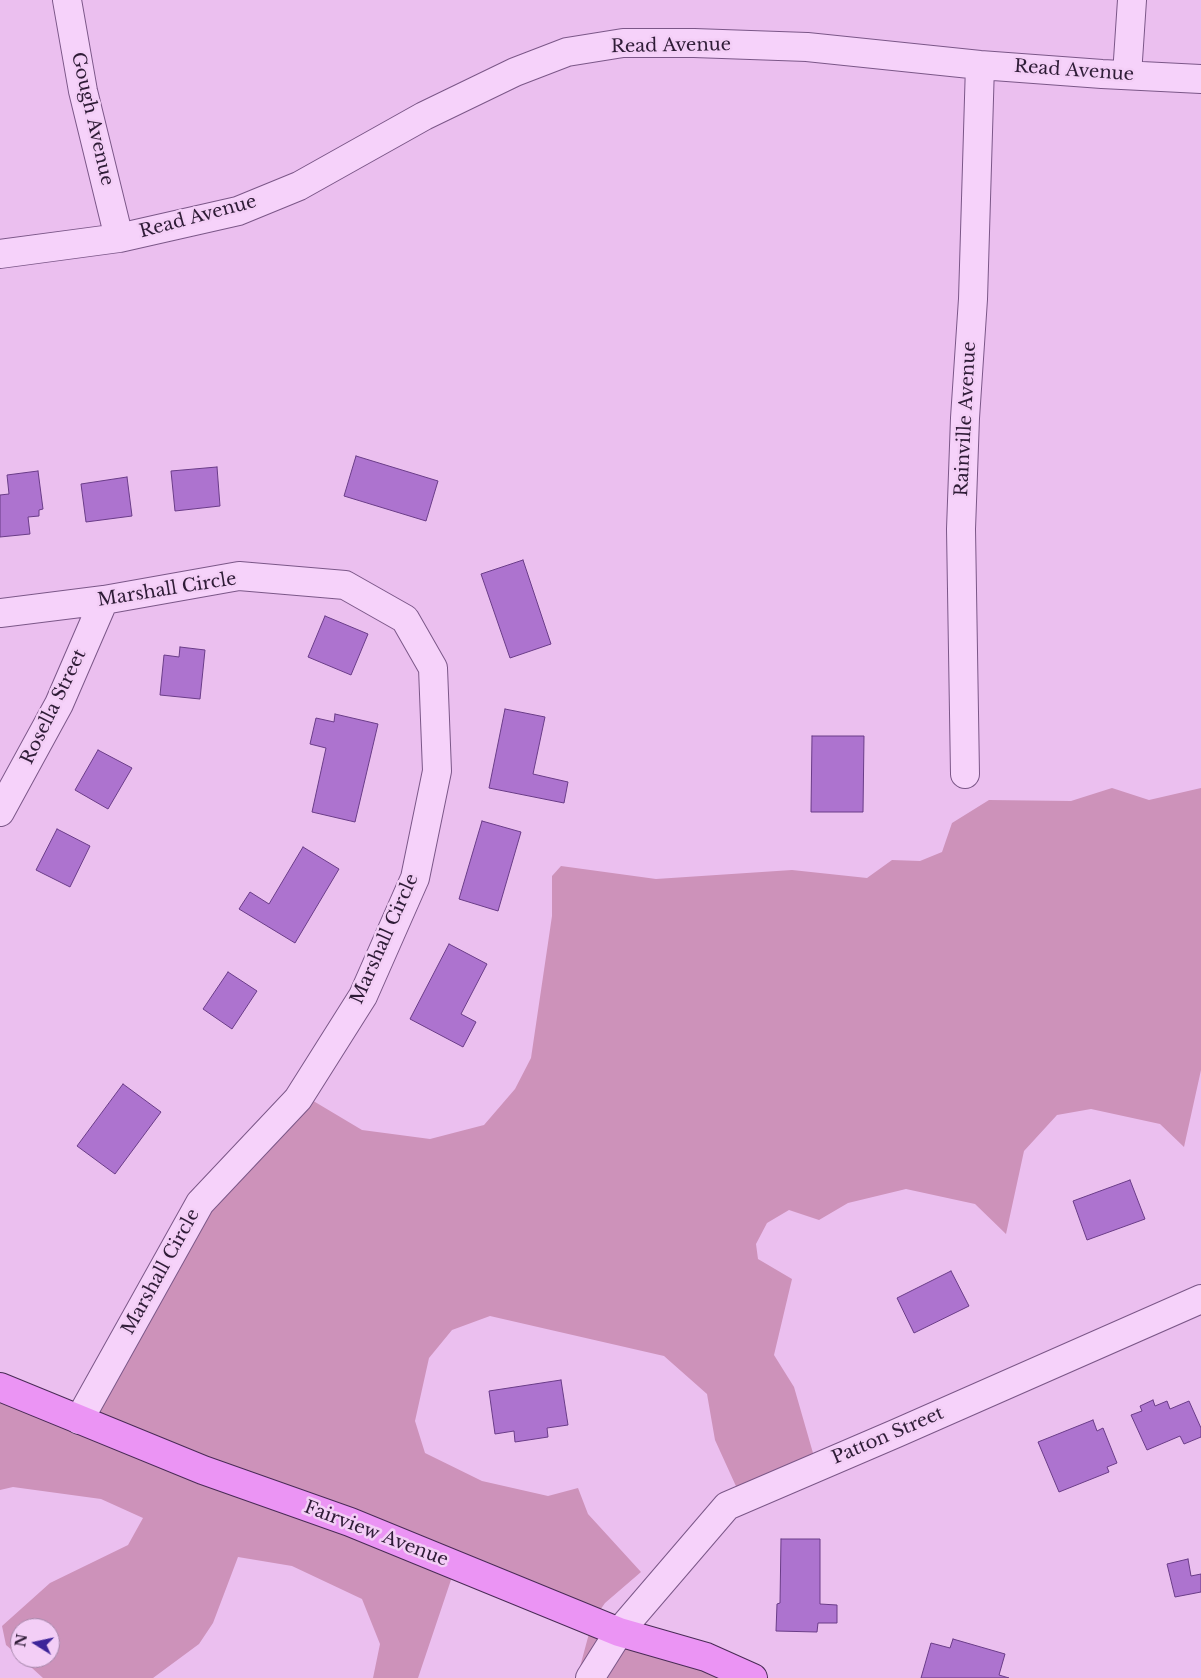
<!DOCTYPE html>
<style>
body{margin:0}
#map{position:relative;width:1201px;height:1678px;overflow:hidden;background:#ebbfef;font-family:"Libre Baskerville",serif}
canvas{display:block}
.north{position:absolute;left:10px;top:1618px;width:50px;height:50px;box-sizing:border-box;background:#f3cef6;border:1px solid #a587aa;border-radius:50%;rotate:280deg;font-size:14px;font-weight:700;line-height:20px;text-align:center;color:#2f1c37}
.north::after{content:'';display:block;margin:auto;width:18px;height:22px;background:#3d2599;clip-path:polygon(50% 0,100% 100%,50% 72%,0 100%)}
</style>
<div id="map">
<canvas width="1201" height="1678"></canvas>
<div class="north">N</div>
</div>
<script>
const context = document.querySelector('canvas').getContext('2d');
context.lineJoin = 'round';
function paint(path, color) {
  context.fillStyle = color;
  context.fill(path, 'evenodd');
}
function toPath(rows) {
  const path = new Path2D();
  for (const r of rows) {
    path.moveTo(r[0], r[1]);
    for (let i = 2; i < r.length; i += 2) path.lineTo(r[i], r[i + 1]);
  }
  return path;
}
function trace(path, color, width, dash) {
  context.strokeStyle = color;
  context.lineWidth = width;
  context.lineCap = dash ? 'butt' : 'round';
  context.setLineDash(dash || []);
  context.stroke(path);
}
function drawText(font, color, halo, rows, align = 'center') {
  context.font = font + ' "Libre Baskerville",serif';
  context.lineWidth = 5;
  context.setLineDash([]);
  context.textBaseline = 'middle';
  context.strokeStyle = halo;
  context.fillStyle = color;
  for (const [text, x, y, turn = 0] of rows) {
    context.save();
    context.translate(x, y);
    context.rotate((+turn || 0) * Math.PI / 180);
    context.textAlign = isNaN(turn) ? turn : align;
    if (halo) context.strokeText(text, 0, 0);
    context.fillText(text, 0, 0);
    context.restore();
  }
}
const green = toPath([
 [1112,788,1149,800,1201,788,1201,1070,1184,1147,1160,1124,1091,1109,1057,1115,1024,1151,1006,1234,975,1204,906,1189,848,1203,819,1220,789,1210,767,1223,756,1244,758,1259,792,1279,774,1355,794,1387,815,1460,740,1495,715,1440,707,1394,664,1356,490,1316,452,1330,429,1358,415,1421,425,1453,482,1481,548,1496,578,1488,588,1514,641,1572,605,1603,598,1613,751,1678,577,1678,594,1615,456,1565,418,1678,373,1678,380,1644,362,1599,292,1566,238,1557,213,1623,199,1644,153,1678,43,1678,21,1658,50,1658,50,1628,20,1628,20,1657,6,1645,2,1626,50,1583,128,1545,143,1518,101,1499,13,1487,0,1490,0,1387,70,1415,197,1198,305,1096,362,1130,430,1139,484,1125,515,1089,531,1058,552,916,552,876,561,866,656,879,792,870,867,878,892,860,920,861,942,852,952,823,989,800,1071,801]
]);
const building = toPath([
 [356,456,438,481,426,521,344,496,356,456],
 [217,467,220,506,175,511,171,471,217,467],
 [38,471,43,509,39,510,39,516,28,517,30,534,0,537,0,495,9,494,7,475,38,471],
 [127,477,132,516,86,522,81,484,127,477],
 [523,560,551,644,510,658,481,574,523,560],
 [325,616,368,634,351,675,308,657,325,616],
 [180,647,205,650,200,699,160,695,164,655,179,657,180,647],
 [505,709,545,717,533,774,568,782,564,803,489,788,505,709],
 [335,714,378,724,355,822,312,812,326,748,310,744,316,718,334,722,335,714],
 [812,736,864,736,863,812,811,812,812,736],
 [98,750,132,768,108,809,75,790,98,750],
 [482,821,521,832,498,911,459,899,482,821],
 [57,829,90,846,70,887,36,870,57,829],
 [303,847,339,869,295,943,239,909,250,892,269,904,303,847],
 [449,944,487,964,461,1014,476,1022,463,1047,410,1019,449,944],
 [228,972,257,991,232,1029,203,1009,228,972],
 [123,1084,161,1112,115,1174,77,1146,123,1084],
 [1130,1180,1145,1219,1087,1240,1073,1201,1130,1180],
 [951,1271,969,1306,914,1333,897,1298,951,1271],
 [561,1380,568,1425,547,1428,548,1437,515,1442,514,1431,495,1434,489,1391,561,1380],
 [1153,1400,1155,1406,1167,1401,1170,1409,1189,1401,1201,1428,1201,1437,1184,1444,1180,1436,1147,1450,1131,1415,1142,1411,1140,1406,1153,1400],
 [1093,1420,1097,1431,1103,1428,1117,1463,1107,1467,1109,1472,1059,1492,1038,1442,1093,1420],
 [781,1539,820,1539,820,1604,837,1605,837,1623,818,1623,817,1632,776,1631,777,1604,780,1603,781,1539],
 [1188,1559,1191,1576,1201,1574,1201,1592,1175,1597,1167,1564,1188,1559],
 [953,1639,1005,1654,999,1675,1009,1678,921,1678,931,1643,950,1648,953,1639]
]);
const minor = toPath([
 [67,0,83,91,119,238],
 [1127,75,1132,0],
 [0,254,119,238,238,211,299,186,424,116,515,72,567,52,623,43,694,43,807,47,980,65,1102,74,1201,79],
 [0,613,104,600,239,576,345,585,405,619,433,668,437,771,415,878,363,996,298,1099,200,1203,79,1420],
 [965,774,961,529,965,418,973,299,980,65],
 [0,812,59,704,104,600],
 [590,1678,619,1632,727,1506,897,1433,1201,1299]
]);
const major = toPath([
 [0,1387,203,1470,350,1522,619,1632,706,1657,753,1678]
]);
const streetNames = [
 ["Read Avenue",671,46,-1],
 ["Read Avenue",1074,71,4],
 ["Gough Avenue",92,119,77],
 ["Read Avenue",198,217,-15],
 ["Rainville Avenue",966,419,-87],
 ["Marshall Circle",167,590,-9],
 ["Rosella Street",54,707,-64],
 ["Marshall Circle",385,939,-66],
 ["Marshall Circle",161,1272,-61],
 ["Patton Street",888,1436,-23],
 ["Fairview Avenue",376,1534,21]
];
paint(green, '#cd92ba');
paint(building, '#ad73cf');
trace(building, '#6a3c88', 1);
trace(minor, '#7b5788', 30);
trace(major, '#482b55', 30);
trace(minor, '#f6d2fa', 28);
trace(major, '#eb94f4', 28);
drawText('18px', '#2f1c37', '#f3cef6', streetNames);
</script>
